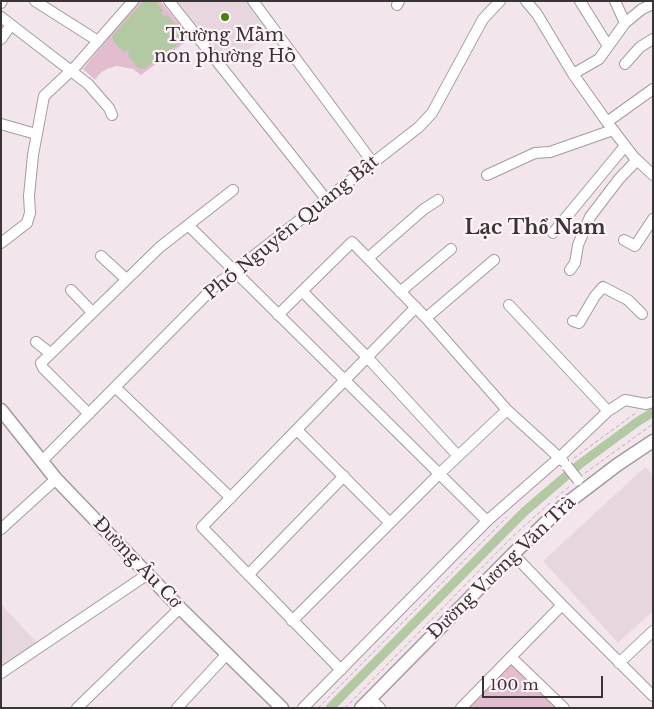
<!DOCTYPE html>
<meta charset="utf-8">
<style>
body{margin:0}
#map{position:relative;width:654px;height:709px;overflow:hidden;background:#f2e6ec;font-family:"Libre Baskerville",serif}
canvas{display:block}
.frame{position:absolute;inset:0;border:2px solid #393436;pointer-events:none}
.scale{position:absolute;left:482px;top:676px;width:121px;height:22px;box-sizing:border-box;border:2px solid #393436;border-top:0;padding-left:6px;font-size:15px;line-height:18px;white-space:nowrap;color:#393436;-webkit-text-stroke:4px #fff3f9;paint-order:stroke}
</style>
<div id="map">
<canvas width="654" height="709"></canvas>
<div class="frame"></div>
<div class="scale">100 m</div>
</div>
<script>
const context = document.querySelector('canvas').getContext('2d');
context.lineJoin = 'round';
function paint(path, color) {
  context.fillStyle = color;
  context.fill(path, 'evenodd');
}
function toPath(rows) {
  const path = new Path2D();
  for (const r of rows) {
    path.moveTo(r[0], r[1]);
    for (let i = 2; i < r.length; i += 2) path.lineTo(r[i], r[i + 1]);
  }
  return path;
}
function trace(path, color, width, dash) {
  context.strokeStyle = color;
  context.lineWidth = width;
  context.lineCap = dash ? 'butt' : 'round';
  context.setLineDash(dash || []);
  context.stroke(path);
}
function drawText(font, color, halo, rows, align = 'center') {
  context.font = font + ' "Libre Baskerville",serif';
  context.lineWidth = 4.5;
  context.setLineDash([]);
  context.textBaseline = 'middle';
  context.strokeStyle = halo;
  context.fillStyle = color;
  for (const [text, x, y, turn = 0] of rows) {
    context.save();
    context.translate(x, y);
    context.rotate((+turn || 0) * Math.PI / 180);
    context.textAlign = isNaN(turn) ? turn : align;
    if (halo) context.strokeText(text, 0, 0);
    context.fillText(text, 0, 0);
    context.restore();
  }
}
const built = toPath([
 [177,1,248,1,271,33,227,65],
 [645,467,653,475,653,611,618,643,543,561],
 [1,604,37,643,1,668]
]);
const green = toPath([
 [139,1,160,1,191,38,141,75,133,69,116,66,107,69,99,74,95,80,83,69],
 [511,663,556,708,468,708]
]);
const water = toPath([
 [144,1,156,1,163,11,161,13,164,17,167,15,185,35,184,40,144,69,138,68,128,56,129,53,127,50,124,52,113,41,112,36]
]);
const canal = toPath([
 [330,708,524,512,580,464,637,422,653,412]
]);
const path = toPath([
 [574,458,637,412],
 [585,473,653,424],
 [556,498,570,486],
 [318,708,507,517],
 [345,708,512,537,551,502]
]);
const minor = toPath([
 [35,1,98,41],
 [169,1,326,199],
 [253,1,373,163],
 [526,1,537,14,573,74,607,122,633,156,653,175],
 [580,1,608,46],
 [1,3,2,1],
 [397,5,399,1],
 [1,17,88,84,109,108,112,115],
 [625,23,642,9,653,4],
 [1,39,11,25],
 [625,64,640,47,653,39],
 [573,74,599,59,625,23,615,1],
 [607,122,653,89],
 [1,124,36,134],
 [487,175,535,153,550,152,613,130],
 [188,225,487,521],
 [553,233,625,146],
 [624,240,635,246,653,219],
 [1,243,27,223,30,213,29,196,33,155,44,96,76,66,133,1],
 [101,256,126,279],
 [368,258,424,209,438,200],
 [570,270,575,263,578,245,590,217,619,179,637,160],
 [71,290,92,312],
 [303,292,367,357,458,456],
 [400,292,451,249],
 [509,305,608,411],
 [278,315,352,242,426,318,507,410,563,461],
 [426,318,494,260],
 [573,321,579,323,595,296,603,287,628,300,642,314],
 [36,342,50,353],
 [115,387,231,498],
 [89,414,43,368,41,363,160,247,233,190],
 [297,430,390,523],
 [42,461,215,286,419,127,432,113,483,19,500,1],
 [1,529,56,479],
 [513,554,562,605,653,696],
 [248,575,344,476],
 [292,621,439,474,507,410],
 [511,657,564,708],
 [619,663,653,631],
 [341,670,202,527,416,307],
 [1,673,148,574],
 [370,698,380,708],
 [77,708,180,608],
 [177,708,227,654],
 [303,708,487,521,560,457,608,411,625,400,646,404,653,402],
 [461,708,562,605]
]);
const major = toPath([
 [1,410,56,479,180,608,282,708],
 [361,708,513,554,562,507,617,465,653,441]
]);
const minorBridge = toPath([
 [567,466,578,480]
]);
const markers = [
 [225,17,5,"#4b7e0f"]
];
const poiNames = [
 ["Trường Mầm",225,36],
 ["non phường Hồ",225,57]
];
const streetNames = [
 ["Phố Nguyễn Quang Bật",292,228,-39],
 ["Đường Âu Cơ",137,563,46],
 ["Đường Vương Văn Trà",502,568,-44]
];
const quarterNames = [
 ["Lạc Thổ Nam",535,228]
];
paint(built, '#e8d6df');
paint(green, '#e2bccf');
paint(water, '#b3c9a4');
trace(canal, '#b3c9a4', 9);
trace(minor, '#a49a9f', 12);
trace(major, '#a49a9f', 15);
trace(path, '#b9afb4', 1, [4, 2.5]);
trace(minor, '#fff', 10);
trace(major, '#fff', 12);
trace(minorBridge, '#a49a9f', 12, []);
trace(minorBridge, '#fff', 10);
for (const [x, y, r, color] of markers) {
  const dot = new Path2D();
  dot.arc(x, y, r, 0, 2 * Math.PI);
  context.fillStyle = color;
  context.fill(dot);
  trace(dot, '#fff3f9', 2);
}
drawText('18px', '#393436', '#fff3f9', poiNames);
drawText('18px', '#393436', '#fff3f9', streetNames);
drawText('bold 20px', '#393436', '#fff3f9', quarterNames);
</script>
